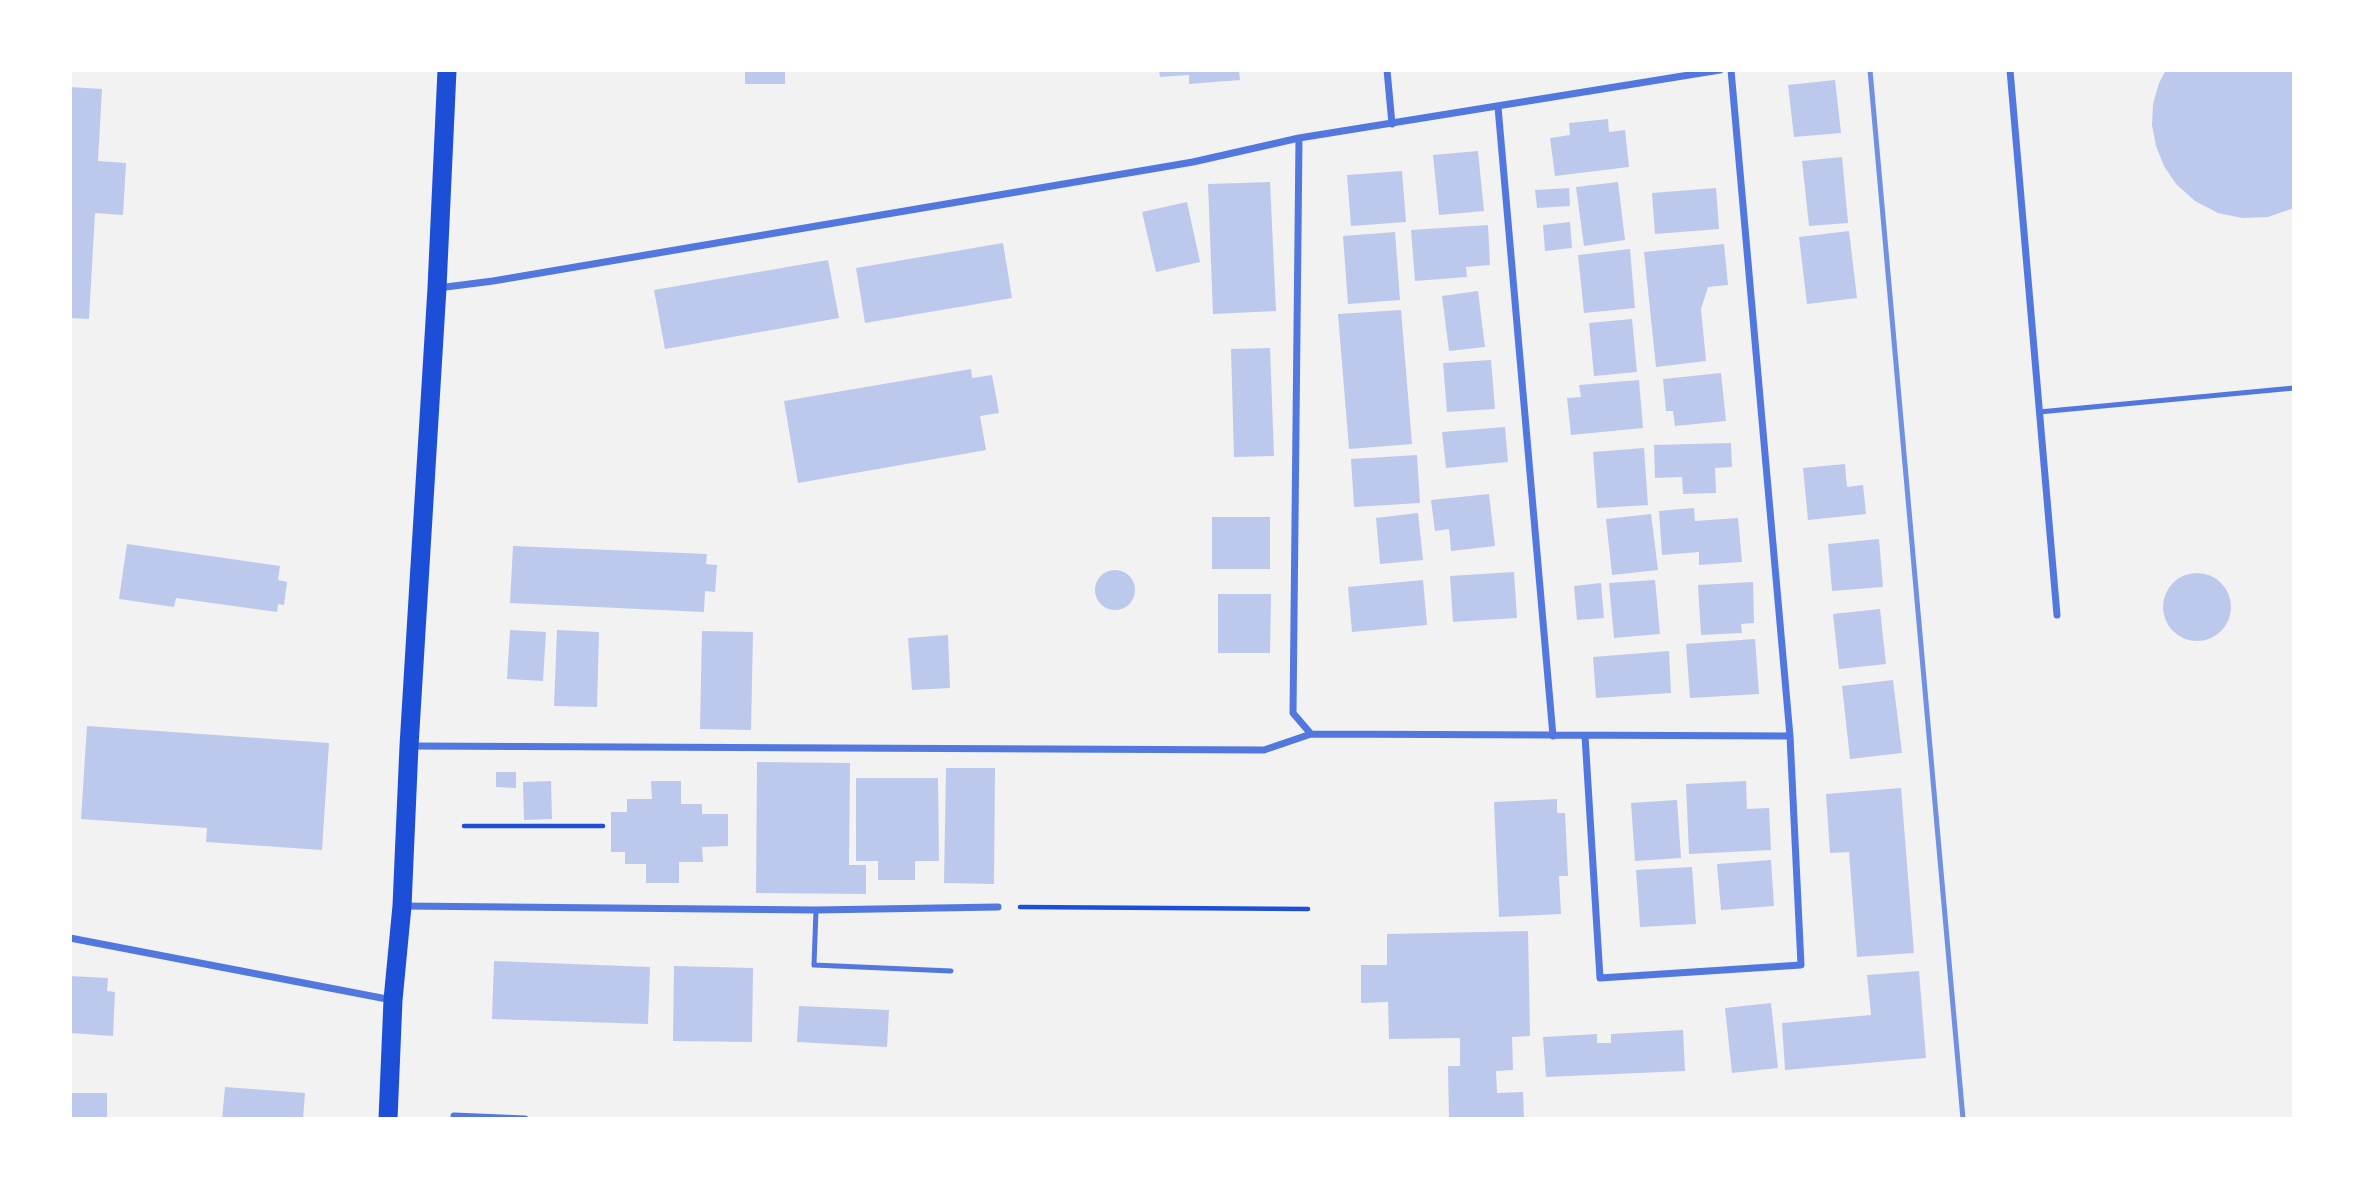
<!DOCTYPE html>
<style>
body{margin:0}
#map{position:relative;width:2364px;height:1189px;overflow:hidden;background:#f2f2f2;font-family:"Titillium Web",sans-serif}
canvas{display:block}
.frame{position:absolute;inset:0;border:72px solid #fff;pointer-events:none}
</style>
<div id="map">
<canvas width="2364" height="1189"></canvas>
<div class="frame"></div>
</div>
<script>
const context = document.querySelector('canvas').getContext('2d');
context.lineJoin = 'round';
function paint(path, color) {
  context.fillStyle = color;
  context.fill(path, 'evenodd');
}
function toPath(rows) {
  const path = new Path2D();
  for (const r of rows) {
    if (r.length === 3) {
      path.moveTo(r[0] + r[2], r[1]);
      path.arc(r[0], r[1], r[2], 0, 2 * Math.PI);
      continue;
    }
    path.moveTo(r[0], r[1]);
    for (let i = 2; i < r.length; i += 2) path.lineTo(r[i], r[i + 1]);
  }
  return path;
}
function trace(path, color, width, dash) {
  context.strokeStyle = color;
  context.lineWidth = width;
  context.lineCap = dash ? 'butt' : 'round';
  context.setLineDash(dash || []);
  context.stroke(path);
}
const building = toPath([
 [745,70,785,70,785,84,745,84],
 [1159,70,1239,70,1240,80,1189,84,1189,75,1160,77],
 [2166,70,2294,70,2294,208,2268,217,2242,218,2218,213,2195,201,2176,184,2164,166,2156,146,2152,125,2153,104,2159,83],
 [1835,80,1841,133,1794,137,1788,85],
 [70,87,102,89,98,161,126,163,123,215,95,213,89,319,70,318],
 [1608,119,1609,132,1625,130,1629,167,1555,176,1550,138,1570,135,1569,123],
 [1478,151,1484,211,1439,215,1433,155],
 [1842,157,1848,223,1809,226,1802,161],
 [1402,171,1406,222,1351,226,1347,175],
 [1270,182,1276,311,1213,314,1208,184],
 [1618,182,1625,240,1584,246,1576,187],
 [1569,188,1570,206,1537,208,1535,190],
 [1716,188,1719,229,1655,234,1652,193],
 [1187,202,1200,262,1156,272,1142,212],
 [1570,222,1572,248,1545,251,1543,225],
 [1488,225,1490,265,1466,267,1467,277,1415,281,1411,230],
 [1849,231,1857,298,1807,304,1799,237],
 [1395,232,1400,300,1348,304,1343,236],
 [1003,243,1012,298,865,323,856,268],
 [1724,244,1728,285,1708,287,1701,309,1706,361,1656,367,1644,252],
 [1630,249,1635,308,1584,313,1578,255],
 [828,260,839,318,665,349,654,290],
 [1478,291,1485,347,1449,351,1442,296],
 [1401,310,1412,444,1349,449,1338,314],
 [1632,319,1637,372,1594,376,1589,323],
 [1270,348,1274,456,1234,457,1231,349],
 [1491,360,1495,409,1447,412,1443,363],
 [971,369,972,378,992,375,999,413,980,416,986,450,798,483,784,401],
 [1721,373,1726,421,1675,426,1673,411,1666,411,1663,379],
 [1639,380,1643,428,1571,435,1567,398,1581,397,1579,385],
 [1505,427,1508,462,1446,468,1442,432],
 [1731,443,1732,467,1715,468,1716,493,1683,494,1682,477,1655,478,1654,445],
 [1644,448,1648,505,1597,508,1593,452],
 [1417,455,1420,503,1354,507,1351,459],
 [1845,464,1847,487,1863,485,1866,514,1808,520,1803,468],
 [1489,494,1495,546,1451,551,1449,529,1435,531,1431,500],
 [1694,508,1695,521,1738,518,1742,562,1699,565,1699,552,1662,555,1659,511],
 [1418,513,1423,560,1380,564,1376,518],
 [1651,514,1658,570,1612,575,1606,519],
 [1212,517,1270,517,1270,569,1212,569],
 [1879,539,1883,587,1832,591,1828,544],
 [127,544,280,566,278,580,287,582,284,605,278,604,277,612,176,598,174,607,119,599],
 [513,546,707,554,706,564,717,565,715,592,705,591,704,612,510,603],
 [1115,590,20],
 [1514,572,1517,618,1453,622,1450,576],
 [2197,607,34],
 [1423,580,1427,625,1352,632,1348,587],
 [1655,580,1660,634,1614,638,1609,583],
 [1753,582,1754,623,1741,624,1742,633,1701,635,1698,585],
 [1601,583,1604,618,1577,620,1574,586],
 [1218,594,1271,594,1270,653,1218,653],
 [1880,609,1886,664,1839,669,1833,614],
 [510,630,546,632,543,681,507,679],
 [557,630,599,632,597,707,554,706],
 [702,631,753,632,751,730,700,729],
 [948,635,950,688,912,690,908,638],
 [1755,639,1759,694,1690,698,1686,644],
 [1669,651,1671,693,1596,698,1593,657],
 [1893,680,1902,753,1850,759,1842,686],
 [87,726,329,743,322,850,206,842,207,828,81,819],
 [757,762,850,763,849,865,866,865,866,894,756,893],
 [946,768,995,768,994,884,944,883],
 [496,772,516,772,516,788,496,787],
 [856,778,938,778,939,861,915,861,915,880,878,880,878,861,856,861],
 [551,781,552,819,524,820,523,782],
 [651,781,681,781,681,804,702,804,702,814,728,814,728,846,702,847,703,862,679,862,679,883,646,883,646,864,625,864,625,852,611,852,611,812,627,812,627,799,652,799],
 [1746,781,1747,809,1769,808,1771,850,1689,854,1686,784],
 [1901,788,1914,953,1857,957,1849,852,1830,853,1826,794],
 [1557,799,1557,813,1565,813,1568,876,1559,876,1561,914,1499,917,1494,802],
 [1677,800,1681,858,1635,861,1631,803],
 [1771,860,1774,906,1721,910,1717,864],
 [1692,867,1696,924,1640,927,1636,870],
 [1528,931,1530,1036,1512,1037,1513,1070,1496,1071,1497,1093,1523,1092,1524,1119,1449,1119,1448,1066,1460,1066,1460,1038,1389,1039,1388,1002,1361,1003,1361,965,1387,965,1387,934],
 [494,961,650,967,648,1024,492,1019],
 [674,966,753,968,752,1042,673,1041],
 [1919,971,1926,1058,1785,1070,1782,1023,1871,1015,1867,975],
 [70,976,108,978,107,991,115,992,113,1036,70,1033],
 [1771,1003,1778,1068,1732,1073,1725,1008],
 [799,1006,889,1010,887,1047,797,1042],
 [1683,1030,1685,1071,1546,1077,1543,1037,1597,1034,1597,1043,1611,1043,1611,1034],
 [225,1087,305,1093,303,1119,222,1119],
 [70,1093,107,1093,107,1119,70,1119]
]);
const path = toPath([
 [464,826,603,826],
 [1020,907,1308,909]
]);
const service = toPath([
 [2039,412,2294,388],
 [816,910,814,965,951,971]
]);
const minor = toPath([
 [1387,70,1392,124],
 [2010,70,2057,615],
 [1498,107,1553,736],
 [1299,138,1293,713,1311,734,1790,736],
 [438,288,493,281,1193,162,1299,138,1720,70],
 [1585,736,1600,978,1801,965,1790,736,1731,70],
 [412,746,1264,750,1311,734],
 [403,906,816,910,998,907],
 [70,938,392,1000],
 [454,1116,525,1119]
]);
const trunk = toPath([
 [388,1119,393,1000,402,906,409,746,437,288,447,70]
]);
const rail = toPath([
 [1870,70,1963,1119]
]);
paint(building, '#bdc9ec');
trace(path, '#1d4ed8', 4.5);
trace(service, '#5277de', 5);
trace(minor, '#5277de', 7);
trace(trunk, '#1d4ed8', 19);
trace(rail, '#7290e2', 5);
</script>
